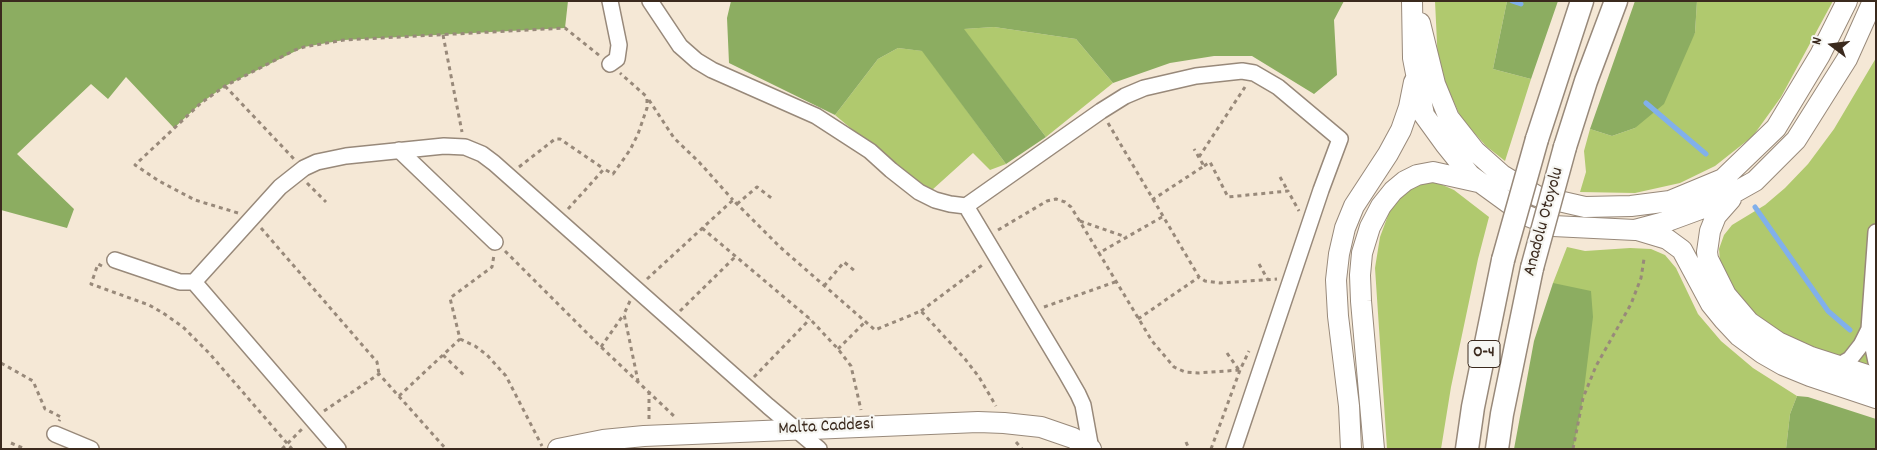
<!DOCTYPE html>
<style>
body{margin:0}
#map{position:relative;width:1877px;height:450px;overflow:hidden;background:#f5e8d6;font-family:Dekko,sans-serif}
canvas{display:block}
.frame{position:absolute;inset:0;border:2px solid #3b2a1e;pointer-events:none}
.north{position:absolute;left:1807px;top:20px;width:50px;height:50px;-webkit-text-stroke:4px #f6f6f2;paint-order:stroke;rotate:285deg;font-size:14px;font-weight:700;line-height:20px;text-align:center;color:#3b2a1e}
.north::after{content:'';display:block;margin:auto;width:18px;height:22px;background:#3b2a1e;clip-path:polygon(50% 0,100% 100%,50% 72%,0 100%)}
</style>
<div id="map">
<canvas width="1877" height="450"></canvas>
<div class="frame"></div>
<div class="north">N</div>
</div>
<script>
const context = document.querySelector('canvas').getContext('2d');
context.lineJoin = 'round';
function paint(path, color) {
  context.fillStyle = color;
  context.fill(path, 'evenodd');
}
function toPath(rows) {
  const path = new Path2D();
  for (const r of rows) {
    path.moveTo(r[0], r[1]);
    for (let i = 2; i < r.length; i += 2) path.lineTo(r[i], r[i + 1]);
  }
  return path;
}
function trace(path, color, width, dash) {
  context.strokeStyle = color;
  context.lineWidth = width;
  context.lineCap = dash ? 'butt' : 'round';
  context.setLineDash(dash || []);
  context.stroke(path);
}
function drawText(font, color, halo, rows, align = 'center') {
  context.font = font + ' Dekko,sans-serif';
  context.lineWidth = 4.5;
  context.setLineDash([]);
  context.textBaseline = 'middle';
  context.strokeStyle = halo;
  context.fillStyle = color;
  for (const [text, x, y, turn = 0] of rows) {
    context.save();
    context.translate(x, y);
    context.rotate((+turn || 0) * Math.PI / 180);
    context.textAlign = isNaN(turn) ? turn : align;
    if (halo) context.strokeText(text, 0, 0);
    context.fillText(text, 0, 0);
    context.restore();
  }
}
const green = toPath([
 [1435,1,1507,1,1493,69,1531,79,1505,161,1486,146,1461,118,1446,84,1438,64],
 [1697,1,1833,1,1781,97,1753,136,1715,166,1680,183,1635,193,1580,192,1586,172,1584,151,1590,129,1612,136,1635,128,1695,33],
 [994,27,1076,39,1113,83,1046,137,963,29],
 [898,48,923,51,1006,164,990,170,973,153,932,190,924,190,835,115,878,59],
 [1876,58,1876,369,1838,360,1779,333,1755,315,1735,290,1720,262,1719,249,1724,235,1732,225,1765,205,1785,188,1808,164,1834,129],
 [1426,182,1438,183,1454,190,1489,217,1478,259,1451,387,1441,449,1387,449,1375,268,1380,237,1390,210,1401,194,1411,186],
 [1567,247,1585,251,1630,248,1651,249,1665,255,1676,268,1698,314,1721,341,1753,368,1797,396,1790,414,1786,449,1573,449,1575,433,1553,283]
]);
const forest = toPath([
 [1,1,568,1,565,28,344,40,304,47,225,86,201,103,174,128,126,77,108,99,91,84,17,154,74,209,67,228,1,210],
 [731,1,1344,1,1334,20,1337,75,1314,94,1252,56,1214,56,1170,63,1113,83,1076,39,994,27,964,29,1046,137,1006,164,922,51,898,48,878,59,835,115,729,63,727,18],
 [1507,1,1558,1,1531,79,1493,69],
 [1635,1,1697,1,1695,33,1664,104,1635,128,1612,136,1590,129],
 [1553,283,1591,291,1593,317,1583,398,1573,449,1514,449,1534,341],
 [1797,396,1808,397,1876,419,1876,449,1786,449,1790,414]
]);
const stream = toPath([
 [1512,1,1521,4],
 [1646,103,1706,154],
 [1755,207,1828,311,1850,330]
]);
const path = toPath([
 [443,35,462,132],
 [225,86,294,159],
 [649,100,674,138,699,162,733,200],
 [1108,123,1199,277,1205,281,1220,283,1277,279],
 [1199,157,1245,87],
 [1204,166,1210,162,1228,197,1288,191,1299,211],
 [519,167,555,139,560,139,604,169],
 [1280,177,1288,191],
 [307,183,326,202],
 [1152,200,1204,166,1194,149],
 [737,204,757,187,774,200],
 [568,209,604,169,613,174,630,150,638,134,647,108,647,97,620,73],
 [238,213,195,200,159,181,135,165,201,103,225,86,295,50,304,47,344,40,565,28,600,56],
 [1162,217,1099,253,1152,341,1174,367,1185,372,1198,373,1240,370],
 [1080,221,1126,237],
 [261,228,377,362,379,374],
 [702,228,810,319,838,349,851,366,861,410],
 [998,230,1047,201,1056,199,1065,202,1071,207,1099,253],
 [505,251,598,344,676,418],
 [1259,264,1268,280],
 [102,266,98,264,91,284,149,305,163,313,183,327,209,353,292,449],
 [647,279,733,200,780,247,875,330,921,311,965,359,979,377,996,406],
 [824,286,844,262,855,271],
 [630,301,624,314,638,381],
 [1044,307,1115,282],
 [680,311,736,256],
 [921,311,985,263],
 [1138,319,1199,277],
 [460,339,475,346,487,355,506,376,542,446],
 [601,347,624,314],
 [838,349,865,322],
 [1227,353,1239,370],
 [443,355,466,377],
 [1,363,33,381,45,409,61,417,59,421],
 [754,377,810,319],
 [649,391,649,420],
 [399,396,460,339,450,298,492,267,494,255],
 [324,411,379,374,446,449],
 [1016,442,1022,449],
 [1186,442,1189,449],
 [11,443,25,449],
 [282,449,302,429],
 [1211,449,1240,370,1249,351],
 [1573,449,1583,398,1596,366,1631,304,1641,278,1644,259]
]);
const minor = toPath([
 [650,1,680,46,697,61,712,70,816,116,870,151,891,170,919,192,935,200,950,204,966,206,1101,111,1125,96,1144,88,1196,76,1242,71,1254,73,1278,87,1340,139,1321,190,1234,449],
 [610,64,617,59,619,45,610,1],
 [399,150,495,242],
 [966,206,1066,373,1078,394,1083,405,1091,449],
 [1876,232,1869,329,1876,362],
 [115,260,180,282,194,282,338,449],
 [194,282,280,187,304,168,317,162,346,156,444,146,465,147,482,154,494,163,768,406,819,449],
 [1838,366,1850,359,1861,345,1869,329],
 [55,434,91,449]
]);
const major = toPath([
 [1412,1,1413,58,1424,115,1445,144,1470,175,1525,215,1553,226,1635,230,1665,222,1714,204,1755,181,1796,140,1847,59,1873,1],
 [1420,23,1435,84,1449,118,1475,151,1502,175,1537,196,1585,207,1631,206,1670,201,1723,179,1776,128,1820,55,1847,1],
 [1731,199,1716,216,1710,231,1707,252,1708,259,1726,295,1749,322,1778,342,1811,357,1876,378],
 [1637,230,1667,239,1682,250,1711,304,1724,320,1739,336,1762,353,1783,365,1810,376,1876,398],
 [558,449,603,440,644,436,978,422,1004,423,1041,427,1073,438,1091,449],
 [1351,449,1349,406,1338,316,1336,280,1339,254,1345,228,1354,206,1388,154,1401,130,1409,107,1414,82],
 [1374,449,1361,301,1360,275,1362,253,1370,227,1381,206,1393,191,1405,181,1417,175,1433,172,1478,182]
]);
const highway = toPath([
 [1537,139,1582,1],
 [1565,147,1586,81,1616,1],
 [1467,449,1473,407,1503,260],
 [1497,449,1502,414,1532,268]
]);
const highwayBridge = toPath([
 [1503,260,1537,139],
 [1532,268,1565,147]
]);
const shields = [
 [1484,354,32]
];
const shieldNames = [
 ["O-4",1484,354]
];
const streetNames = [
 ["Anadolu Otoyolu",1545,222,-75],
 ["Malta Caddesi",826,428,-3]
];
paint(green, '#b0c96e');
paint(forest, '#8cad61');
trace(stream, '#81b0eb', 5);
trace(minor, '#98897a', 18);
trace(major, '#98897a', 22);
trace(highway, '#98897a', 25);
trace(path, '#98897a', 3, [4, 4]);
trace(minor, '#fff', 15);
trace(major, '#fff', 20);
trace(highway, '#fff', 22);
trace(highwayBridge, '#98897a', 25, []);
trace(highwayBridge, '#fff', 22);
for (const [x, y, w] of shields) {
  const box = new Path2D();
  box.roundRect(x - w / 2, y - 13.5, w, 27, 4);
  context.fillStyle = '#f6f6f2';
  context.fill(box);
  trace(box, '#3b2a1e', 1);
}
drawText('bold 16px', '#3b2a1e', null, shieldNames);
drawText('18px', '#3b2a1e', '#f6f6f2', streetNames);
</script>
